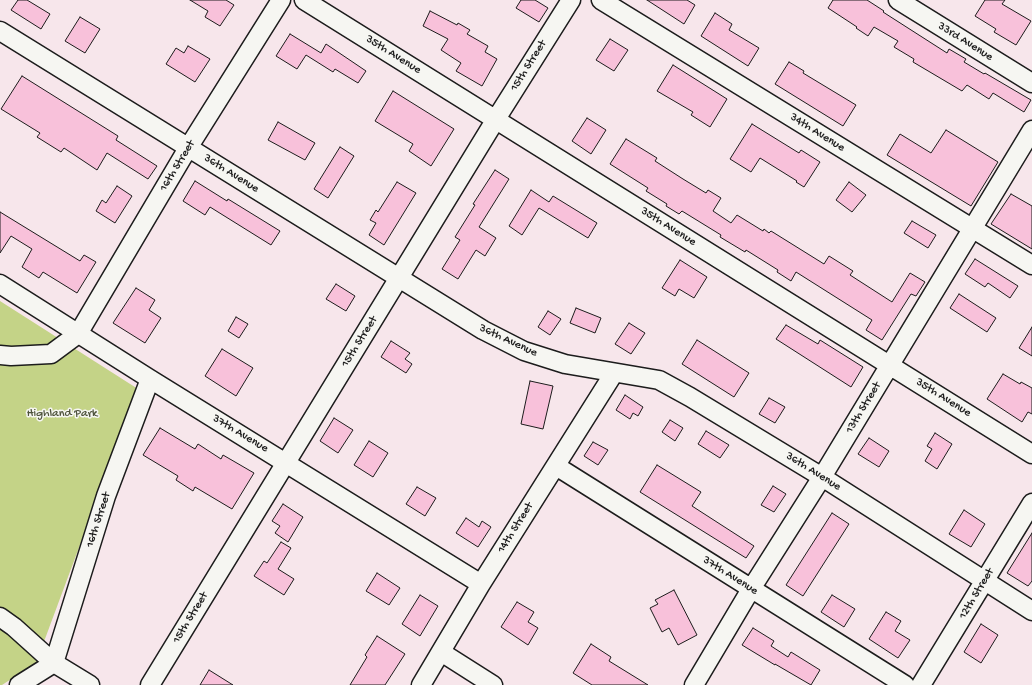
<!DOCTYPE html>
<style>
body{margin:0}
canvas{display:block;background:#f7e6eb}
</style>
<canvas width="1032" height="685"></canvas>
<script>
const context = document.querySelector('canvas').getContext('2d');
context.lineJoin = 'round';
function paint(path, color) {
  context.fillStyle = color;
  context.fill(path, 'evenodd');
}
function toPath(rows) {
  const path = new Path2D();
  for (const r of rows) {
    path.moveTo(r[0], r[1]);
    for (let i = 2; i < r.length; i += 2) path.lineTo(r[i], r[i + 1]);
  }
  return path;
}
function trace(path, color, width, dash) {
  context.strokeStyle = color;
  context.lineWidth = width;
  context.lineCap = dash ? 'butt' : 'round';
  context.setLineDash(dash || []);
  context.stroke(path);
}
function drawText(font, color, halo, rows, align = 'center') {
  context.font = font + ' "Gochi Hand",sans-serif';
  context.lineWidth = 3;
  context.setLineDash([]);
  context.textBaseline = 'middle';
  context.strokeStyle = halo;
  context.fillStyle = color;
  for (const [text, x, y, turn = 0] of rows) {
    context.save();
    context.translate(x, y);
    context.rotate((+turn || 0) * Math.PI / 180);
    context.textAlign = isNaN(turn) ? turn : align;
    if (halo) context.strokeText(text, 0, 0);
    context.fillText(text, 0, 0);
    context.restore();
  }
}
const green = toPath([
 [0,301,138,389,36,663,2,685,0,685]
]);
const building = toPath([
 [18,0,27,0,50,14,41,29,11,10,18,0],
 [190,0,226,0,234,5,220,26,205,17,208,11,190,0],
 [521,0,535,0,548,8,539,22,516,8,521,0],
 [647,0,687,0,695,5,684,24,647,0],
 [833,0,867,0,884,11,883,12,947,53,949,49,966,59,964,62,984,74,985,73,1031,100,1024,112,993,93,989,99,967,85,962,91,913,62,914,59,894,47,898,41,874,27,868,36,856,28,857,27,828,8,833,0],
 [985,0,1005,0,1002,4,1031,21,1016,45,994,32,996,29,975,16,985,0],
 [430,11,457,25,458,23,470,30,467,34,488,46,485,52,497,59,482,86,456,71,461,63,441,50,448,39,423,26,430,11],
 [715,13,732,24,729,30,759,48,748,66,701,36,715,13],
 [80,17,100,29,85,53,65,41,80,17],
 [290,34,321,53,326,44,366,71,358,83,335,69,333,72,306,55,297,69,276,56,290,34],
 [610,39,628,50,614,71,596,60,610,39],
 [188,46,210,59,195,82,166,64,176,48,184,53,188,46],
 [789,62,804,71,803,73,856,105,843,126,775,84,789,62],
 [673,65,727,99,710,127,691,115,693,112,657,91,673,65],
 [22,76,118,136,116,140,157,166,148,179,107,153,97,170,64,148,61,152,37,137,40,133,1,109,22,76],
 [393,91,454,129,431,166,409,151,413,144,375,121,393,91],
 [587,118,606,130,591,154,572,141,587,118],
 [278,122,315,143,305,160,268,140,278,122],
 [752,124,799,153,801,150,820,162,804,187,796,182,797,181,760,158,751,172,730,159,752,124],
 [946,130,998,162,971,206,887,155,900,134,931,153,946,130],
 [626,139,657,158,655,161,683,179,706,193,708,190,721,198,713,211,731,223,737,215,763,231,764,229,769,233,771,231,824,264,829,256,853,271,850,275,892,302,910,273,925,282,916,296,911,294,882,340,866,330,872,320,796,272,791,281,777,272,778,270,746,250,745,252,720,237,721,235,682,211,679,214,666,206,667,204,646,191,648,188,610,164,626,139],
 [340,147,354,156,328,198,314,189,340,147],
 [495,170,509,179,479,227,496,238,485,256,476,250,458,279,442,269,460,240,455,237,475,205,473,204,495,170],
 [195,181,227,201,228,199,280,231,271,245,210,207,205,215,183,201,195,181],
 [397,182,416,193,384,245,369,235,376,223,370,220,376,210,378,212,397,182],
 [849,182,866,195,852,212,836,200,849,182],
 [117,186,132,196,115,223,96,211,102,200,106,203,117,186],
 [531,190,549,202,553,196,597,223,588,238,539,208,522,235,509,226,531,190],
 [1011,194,1032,206,1032,249,991,224,1011,194],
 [0,212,80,261,84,255,96,262,77,293,43,272,39,278,22,267,32,249,11,236,0,253,0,212],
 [912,221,936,235,928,248,904,233,912,221],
 [975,259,1018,286,1010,298,988,283,985,287,965,274,975,259],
 [680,260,707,277,694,298,679,289,675,296,662,288,680,260],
 [336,284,355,296,346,311,326,299,336,284],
 [136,288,155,300,149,310,161,318,145,343,113,323,136,288],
 [959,294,996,318,987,332,950,308,959,294],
 [576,308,601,318,595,333,570,323,576,308],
 [548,311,561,319,550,335,538,327,548,311],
 [236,317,248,324,239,338,228,331,236,317],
 [629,323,645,333,631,354,615,344,629,323],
 [786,325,818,344,820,340,863,367,851,387,776,339,786,325],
 [1032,327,1032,356,1019,348,1032,327],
 [697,340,749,373,734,397,682,364,697,340],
 [391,341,410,353,405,359,412,364,406,373,381,357,391,341],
 [222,349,253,368,236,396,205,376,222,349],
 [1003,374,1020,384,1021,382,1032,388,1032,414,1028,412,1022,422,987,399,1003,374],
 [530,381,553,386,543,429,521,424,530,381],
 [625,395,643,407,638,416,633,413,630,419,616,410,625,395],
 [769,398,785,407,775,423,759,414,769,398],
 [334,418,353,430,338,453,320,441,334,418],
 [670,420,683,428,675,441,662,432,670,420],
 [160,428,195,449,198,444,221,459,223,455,254,473,232,509,195,487,193,491,176,480,178,476,143,455,160,428],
 [706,431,729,445,720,458,698,444,706,431],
 [935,433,952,444,937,469,925,461,932,449,927,446,935,433],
 [869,438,889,451,879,467,858,454,869,438],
 [369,441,388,453,373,477,354,465,369,441],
 [593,442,608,450,598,465,584,456,593,442],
 [657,465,701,492,692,506,754,546,746,558,640,492,657,465],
 [773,486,786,494,774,512,761,505,773,486],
 [417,487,436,498,425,516,406,504,417,487],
 [283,504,303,517,288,542,275,533,280,526,272,521,283,504],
 [964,510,985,524,971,547,949,534,964,510],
 [832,513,849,524,803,596,786,585,832,513],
 [466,518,479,527,482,521,491,527,478,547,456,533,466,518],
 [1032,533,1032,581,1028,586,1007,573,1032,533],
 [281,542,291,548,278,569,294,579,284,595,254,576,264,561,267,563,281,542],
 [377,573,400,588,389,605,366,591,377,573],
 [674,590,697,635,678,645,669,628,662,632,650,608,658,604,655,600,674,590],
 [420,595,438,606,420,636,402,624,420,595],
 [832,595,855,609,844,627,821,612,832,595],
 [517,602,534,612,528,622,538,628,528,645,501,627,517,602],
 [886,612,901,621,895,631,910,640,898,658,869,639,886,612],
 [981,624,998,635,981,663,964,652,981,624],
 [753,628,774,641,771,646,788,657,791,652,820,670,811,685,775,664,775,665,742,645,753,628],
 [377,636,405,654,385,685,350,685,367,657,365,655,377,636],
 [591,644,611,657,609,661,648,685,592,685,573,673,591,644],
 [209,670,233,685,200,685,209,670]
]);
const minor = toPath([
 [304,0,1032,454],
 [601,0,1032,265],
 [898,0,1032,83],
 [0,31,483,330,524,351,565,364,659,380,690,397,822,477,1032,611],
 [0,284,150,379,481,584],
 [0,355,11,356,51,354,78,334,188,148,281,0],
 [556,466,905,685],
 [0,617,14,627,54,663,90,685],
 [441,652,493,685],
 [54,663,106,496,150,379],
 [19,685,54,663],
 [150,685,496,119,571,0],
 [421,685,481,584,614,373],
 [694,685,751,589,822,477,1032,130],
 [921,685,1032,503]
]);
const streetNames = [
 ["33rd Avenue",965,42,32],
 ["35th Avenue",393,55,32],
 ["15th Street",529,66,-58],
 ["34th Avenue",817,133,32],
 ["16th Street",178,166,-59],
 ["36th Avenue",231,174,32],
 ["35th Avenue",668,227,32],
 ["36th Avenue",508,341,25],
 ["15th Street",360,342,-58],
 ["35th Avenue",943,398,32],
 ["13th Street",864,408,-59],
 ["37th Avenue",240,434,31],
 ["36th Avenue",813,472,32],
 ["16th Street",99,520,-72],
 ["14th Street",516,528,-58],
 ["37th Avenue",730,576,32],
 ["12th Street",977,594,-59],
 ["15th Street",191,618,-59]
];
const parkNames = [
 ["Highland Park",62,414]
];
paint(green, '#c4d387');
paint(building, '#f8c1da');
trace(building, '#1c1c1c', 1);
trace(minor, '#1c1c1c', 21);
trace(minor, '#f6f6f2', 18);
drawText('12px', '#1c1c1c', '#f6f6f2', streetNames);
drawText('12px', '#4e533c', '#f6f6f2', parkNames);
</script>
